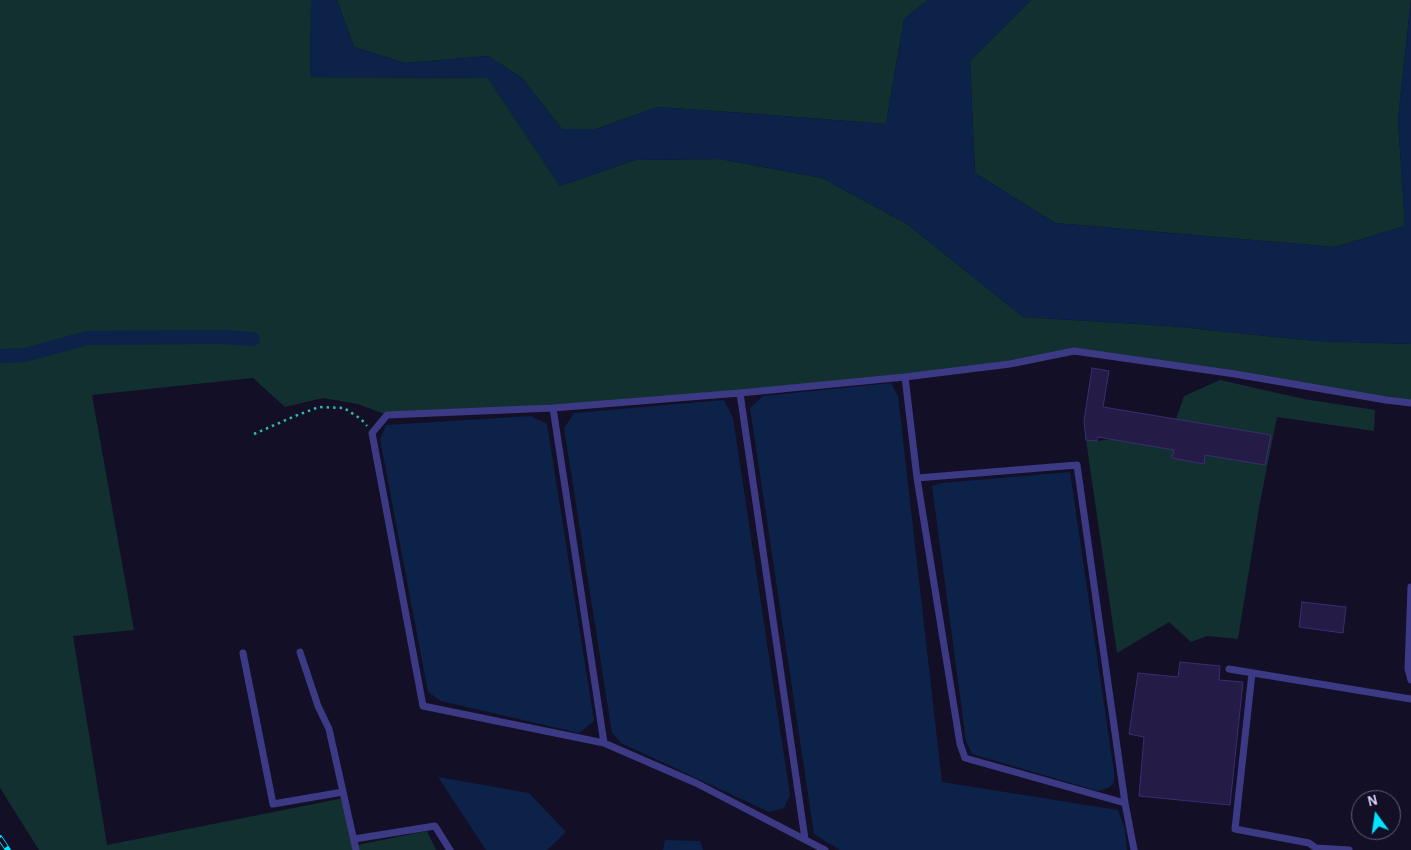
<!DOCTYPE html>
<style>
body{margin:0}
#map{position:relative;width:1411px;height:850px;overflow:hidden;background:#130f26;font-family:"Alegreya Sans",sans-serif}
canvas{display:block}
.north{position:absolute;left:1351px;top:790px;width:50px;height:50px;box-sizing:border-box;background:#130f26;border:1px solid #625e7d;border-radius:50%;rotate:346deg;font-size:14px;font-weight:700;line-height:20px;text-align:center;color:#d9d4ff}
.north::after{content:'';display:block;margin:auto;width:18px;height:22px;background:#00e5ff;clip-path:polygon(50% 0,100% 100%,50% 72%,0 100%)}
</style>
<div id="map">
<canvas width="1411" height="850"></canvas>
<div class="north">N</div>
</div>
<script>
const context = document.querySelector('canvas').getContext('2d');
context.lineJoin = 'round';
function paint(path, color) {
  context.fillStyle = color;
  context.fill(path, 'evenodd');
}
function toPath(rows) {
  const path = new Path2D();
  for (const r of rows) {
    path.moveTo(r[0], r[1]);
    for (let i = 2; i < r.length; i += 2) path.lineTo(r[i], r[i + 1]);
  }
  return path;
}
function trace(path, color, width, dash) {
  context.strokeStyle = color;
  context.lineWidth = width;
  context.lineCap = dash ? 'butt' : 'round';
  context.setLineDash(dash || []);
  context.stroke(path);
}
const green = toPath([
 [0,0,311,0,310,77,488,78,560,186,635,160,720,159,822,178,907,224,1023,317,1170,326,1315,341,1411,344,1411,403,1074,351,1010,364,740,393,387,415,358,404,323,398,285,407,253,378,92,395,134,630,73,636,107,845,344,798,357,845,427,831,436,850,39,850,0,788],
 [337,0,928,0,904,19,886,124,771,115,658,107,596,129,562,129,522,78,488,56,405,63,354,47],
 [1031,0,1411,0,1398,119,1405,226,1335,247,1055,223,975,173,970,61],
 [1220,380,1304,399,1375,410,1374,431,1277,417,1260,502,1238,639,1207,636,1191,642,1169,622,1117,653,1086,440,1097,441,1111,439,1116,409,1176,419,1184,396]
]);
const water = toPath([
 [311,0,337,0,354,47,405,63,488,56,522,78,562,129,596,129,658,107,771,115,886,124,904,19,928,0,1031,0,970,61,975,173,1055,223,1335,247,1405,226,1398,119,1411,0,1411,344,1315,341,1170,326,1023,317,907,224,822,178,720,159,635,160,560,186,488,78,310,77],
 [891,383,898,396,942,782,1118,810,1125,829,1127,850,840,850,814,834,750,408,763,396],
 [724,400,733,418,790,795,784,808,769,812,621,743,612,733,564,428,574,413],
 [531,416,547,424,594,721,579,733,441,701,428,692,380,439,386,425],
 [1070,472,1114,772,1114,783,1108,788,1098,791,972,754,966,741,932,486,941,483],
 [438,777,529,793,566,832,547,850,486,850],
 [665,840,700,841,703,850,663,850]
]);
const canal = toPath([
 [0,356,25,355,87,338,224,337,253,339]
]);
const building = toPath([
 [1092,368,1109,371,1103,407,1271,435,1265,465,1205,455,1204,464,1172,458,1174,450,1098,437,1097,441,1086,440,1084,421,1092,368],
 [1302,602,1346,607,1343,633,1299,627,1302,602],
 [1180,662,1220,666,1219,680,1243,682,1230,805,1139,796,1144,737,1129,734,1138,673,1178,677,1180,662]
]);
const path = toPath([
 [254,434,295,416,319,407,344,408,361,419,367,426]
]);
const lane = toPath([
 [905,377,917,478,1077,465,1125,803,1134,850],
 [740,393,805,839],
 [553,408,604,743],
 [917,478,960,744,965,758,1125,803],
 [1411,587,1408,669,1411,680],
 [300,652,318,706,329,729,356,850],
 [243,653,273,804,343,792],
 [1229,669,1411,699],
 [1252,673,1235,829,1309,843,1316,848,1317,850],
 [354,839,435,826,450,850],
 [1316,848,1349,850],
 [825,850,696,783,604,743,423,706,372,433,387,415,553,408,740,393,905,377,1010,364,1074,351,1235,374,1386,400,1411,403]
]);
const rail = toPath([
 [0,838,8,850]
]);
paint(green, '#12302f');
paint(water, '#0c2248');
trace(canal, '#0c2248', 14);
paint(building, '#241b47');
trace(building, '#3b2d73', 1);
trace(path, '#2fb8b0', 2.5, [2.5, 4]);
trace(lane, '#3d3a85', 7);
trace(rail, '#00e5ff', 5.5);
trace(rail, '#130f26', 4, [11]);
</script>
